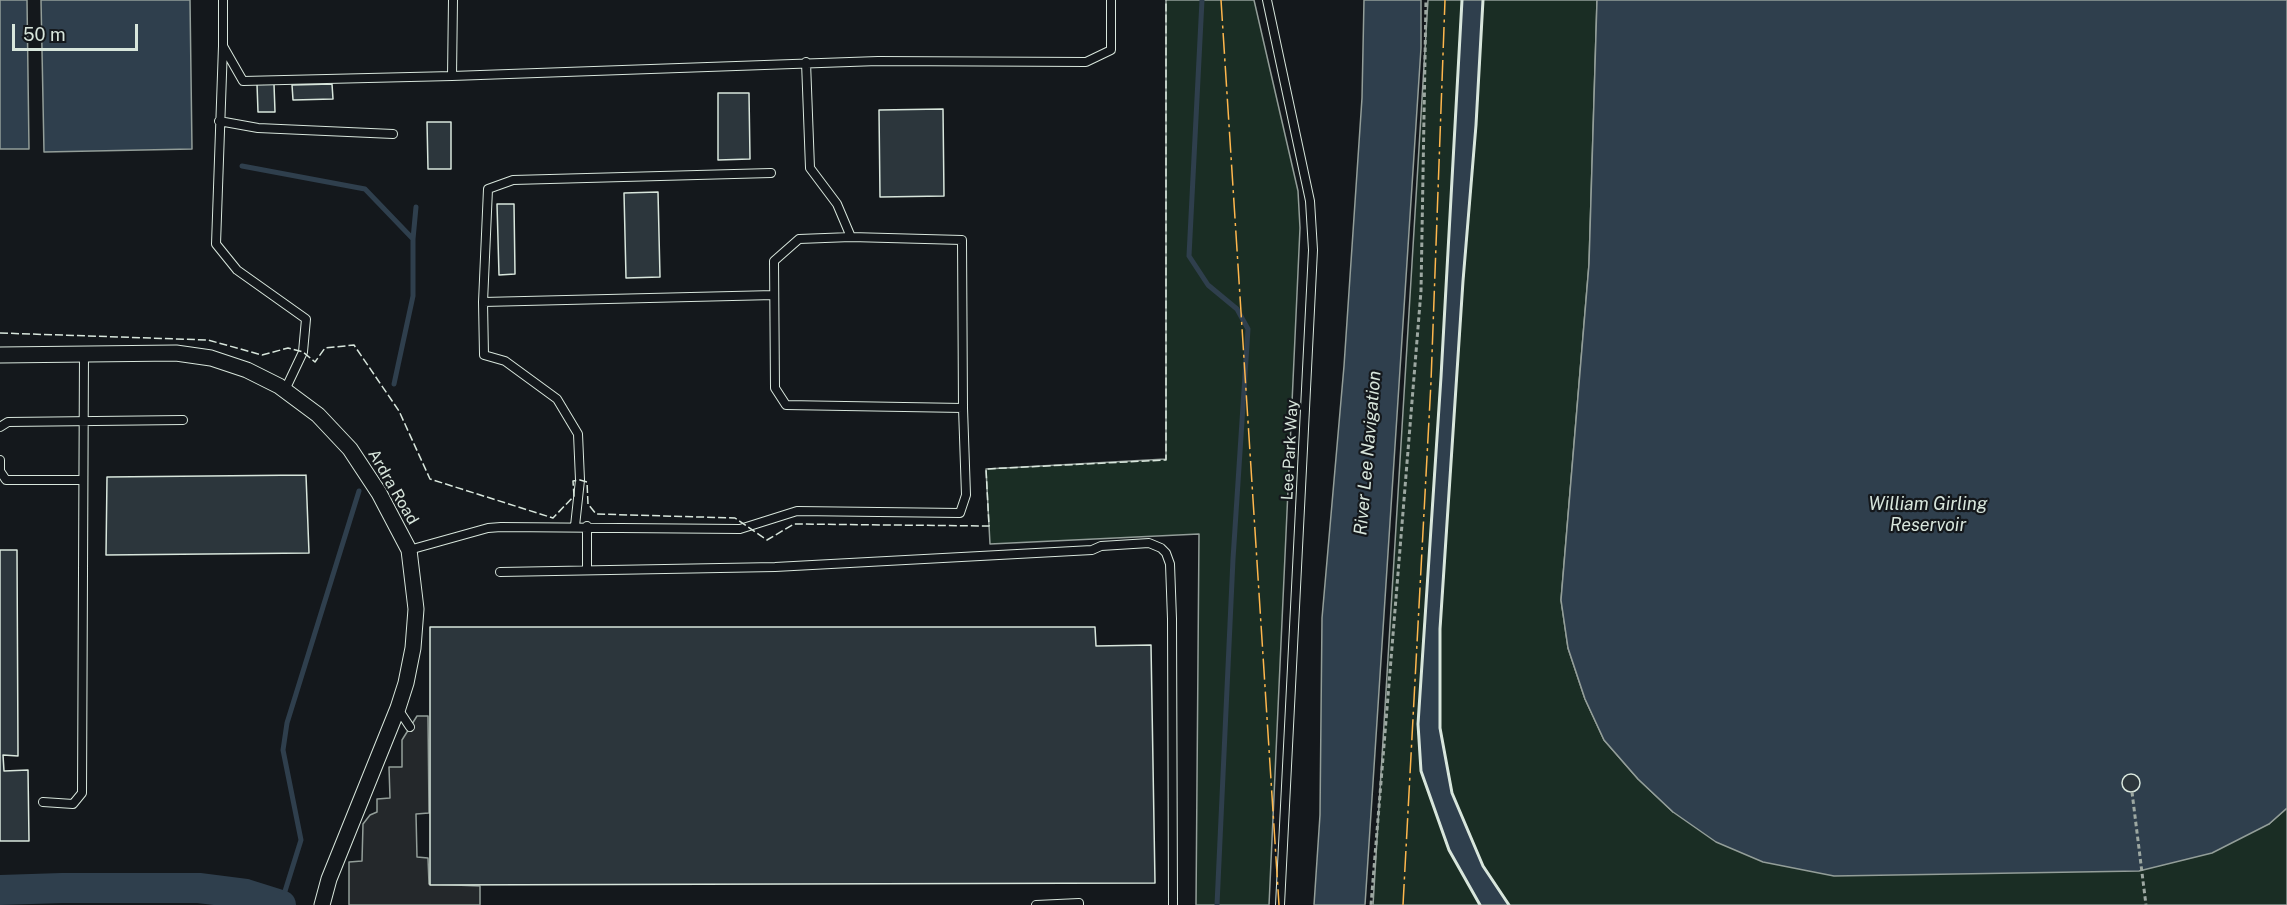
<!DOCTYPE html>
<style>
body{margin:0}
#map{position:relative;width:2287px;height:905px;overflow:hidden;background:#14181c;font-family:"Public Sans",sans-serif}
canvas{display:block}
.scale{position:absolute;left:12px;top:24px;width:126px;height:27px;box-sizing:border-box;border:3px solid #d8e6dc;border-top:0;padding-left:8px;font-size:18px;line-height:21px;white-space:nowrap;color:#d8e6dc;-webkit-text-stroke:4px #14181c;paint-order:stroke}
</style>
<div id="map">
<canvas width="2287" height="905"></canvas>
<div class="scale">50 m</div>
</div>
<script>
const context = document.querySelector('canvas').getContext('2d');
context.lineJoin = 'round';
function paint(path, color) {
  context.fillStyle = color;
  context.fill(path, 'evenodd');
}
function toPath(rows) {
  const path = new Path2D();
  for (const r of rows) {
    if (r.length === 3) {
      path.moveTo(r[0] + r[2], r[1]);
      path.arc(r[0], r[1], r[2], 0, 2 * Math.PI);
      continue;
    }
    path.moveTo(r[0], r[1]);
    for (let i = 2; i < r.length; i += 2) path.lineTo(r[i], r[i + 1]);
  }
  return path;
}
function trace(path, color, width, dash) {
  context.strokeStyle = color;
  context.lineWidth = width;
  context.lineCap = dash ? 'butt' : 'round';
  context.setLineDash(dash || []);
  context.stroke(path);
}
function drawText(font, color, halo, rows, align = 'center') {
  context.font = font + ' "Public Sans",sans-serif';
  context.lineWidth = 4.5;
  context.setLineDash([]);
  context.textBaseline = 'middle';
  context.strokeStyle = halo;
  context.fillStyle = color;
  for (const [text, x, y, turn = 0] of rows) {
    context.save();
    context.translate(x, y);
    context.rotate((+turn || 0) * Math.PI / 180);
    context.textAlign = isNaN(turn) ? turn : align;
    if (halo) context.strokeText(text, 0, 0);
    context.fillText(text, 0, 0);
    context.restore();
  }
}
const green = toPath([
 [1166,0,1254,0,1298,191,1300,228,1269,905,1196,905,1199,534,990,544,986,469,1166,459,1166,0],
 [1428,0,1462,0,1441,377,1418,724,1421,771,1449,850,1480,905,1373,905,1428,0],
 [1483,0,1597,0,1589,264,1561,600,1568,648,1585,699,1604,740,1638,779,1673,812,2269,824,2287,808,2287,905,1509,905,1483,866,1452,793,1440,728,1440,629,1463,281,1476,125,1483,0]
]);
const parking = toPath([
 [417,716,428,716,429,813,416,814,417,857,428,858,429,884,480,886,480,905,349,905,349,862,362,861,363,824,370,815,377,812,377,799,390,798,389,767,402,767,402,740,417,716]
]);
const water = toPath([
 [0,0,27,0,29,149,0,149,0,0],
 [41,0,190,0,192,149,44,152,41,0],
 [1364,0,1421,0,1421,48,1365,905,1314,905,1320,815,1322,618,1344,366,1362,98,1364,0],
 [1462,0,1483,0,1476,125,1463,281,1440,629,1440,728,1452,793,1483,866,1509,905,1480,905,1449,850,1421,771,1418,724,1441,377,1462,0],
 [1597,0,2287,0,2287,808,2269,824,2212,853,2139,871,1834,876,1763,862,1716,842,1673,812,1638,779,1604,740,1585,699,1568,648,1561,600,1589,264,1597,0]
]);
const stream = toPath([
 [1202,0,1189,256,1208,285,1237,309,1248,329,1233,559,1217,905],
 [242,166,365,189,413,239,413,296,394,384],
 [413,239,416,207],
 [281,904,301,840,283,750,287,723,359,491]
]);
const river = toPath([
 [0,890,62,888,199,888,246,894,281,905]
]);
const building = toPath([
 [257,84,274,84,275,112,258,112,257,84],
 [332,84,333,99,293,100,292,85,332,84],
 [718,93,749,93,750,159,718,160,718,93],
 [943,109,944,196,880,197,879,110,943,109],
 [427,122,451,122,451,169,428,169,427,122],
 [658,192,660,277,626,278,624,193,658,192],
 [497,204,514,204,515,274,499,275,497,204],
 [306,475,309,553,106,555,107,477,306,475],
 [0,550,17,550,18,756,3,755,4,771,28,770,29,841,0,841,0,550],
 [430,627,1095,627,1096,646,1151,645,1155,883,430,885,430,627],
 [2131,783,9]
]);
const path = toPath([
 [2132,792,2146,905],
 [1371,905,1421,291,1426,0]
]);
const service = toPath([
 [223,0,223,46,243,81,452,76,878,61,1086,62,1111,50,1111,0],
 [1267,0,1310,201,1313,250,1280,905],
 [223,46,216,244,237,270,306,319,303,352,285,390],
 [452,76,453,0],
 [219,121,258,128,393,134],
 [771,173,513,180,488,189,483,302,774,295],
 [851,237,962,240,963,408],
 [483,302,484,355,505,361,557,399,578,434,580,480,575,526],
 [0,427,8,422,183,420],
 [0,460,0,471,6,480,83,480],
 [587,526,587,569],
 [409,550,488,528,501,527,740,529,797,511,960,513,966,495,963,408,786,405,775,388,774,261,799,239,851,237,837,204,810,168,806,62],
 [500,572,775,567,1092,550,1101,546,1149,543,1161,548,1166,553,1170,564,1172,619,1173,905],
 [398,709,410,727],
 [43,802,73,804,82,793,84,353],
 [1036,905,1079,903,1079,905]
]);
const minor = toPath([
 [0,355,176,353,211,358,247,370,279,386,318,415,350,449,379,493,409,550,416,609,413,648,406,683,398,708,329,879,322,905]
]);
const fence = toPath([
 [0,333,208,340,262,355,288,348,303,352,315,362,325,348,354,345,399,411,430,479,553,518,574,496,573,481,580,480,587,482,588,504,596,514,735,518,767,540,794,524,989,526,986,469,1166,460,1166,0]
]);
const wall = toPath([
 [1462,0,1441,377,1418,724,1421,771,1449,850,1480,905],
 [1483,0,1476,125,1463,281,1440,629,1440,728,1452,793,1483,866,1509,905]
]);
const power = toPath([
 [1221,0,1279,905],
 [1403,905,1431,382,1445,0]
]);
const streetNames = [
 ["Lee Park Way",1290,450,-87],
 ["Ardra Road",393,487,60]
];
const waterNames = [
 ["River Lee Navigation",1368,453,-85],
 ["William Girling",1928,504],
 ["Reservoir",1928,525]
];
paint(green, '#1a2d24');
trace(green, '#939e99', 1.5);
paint(parking, '#24282b');
trace(parking, '#939e99', 1.5);
paint(water, '#2f3f4d');
trace(water, '#939e99', 1.5);
trace(stream, '#2f3f4d', 5);
trace(river, '#2f3f4d', 30);
paint(building, '#2c363c');
trace(building, '#d8e6dc', 1.5);
trace(service, '#d8e6dc', 10);
trace(minor, '#d8e6dc', 17);
trace(path, '#9da8a2', 3, [4.5, 3]);
trace(service, '#14181c', 8);
trace(minor, '#14181c', 15);
trace(fence, '#d8e6dc', 1.5, [8, 3]);
trace(wall, '#d8e6dc', 3);
trace(power, '#ffb74d', 1.5, [21, 4.5, 3, 4.5]);
drawText('16px', '#d8e6dc', '#14181c', streetNames);
drawText('italic 18px', '#d8e6dc', '#14181c', waterNames);
</script>
